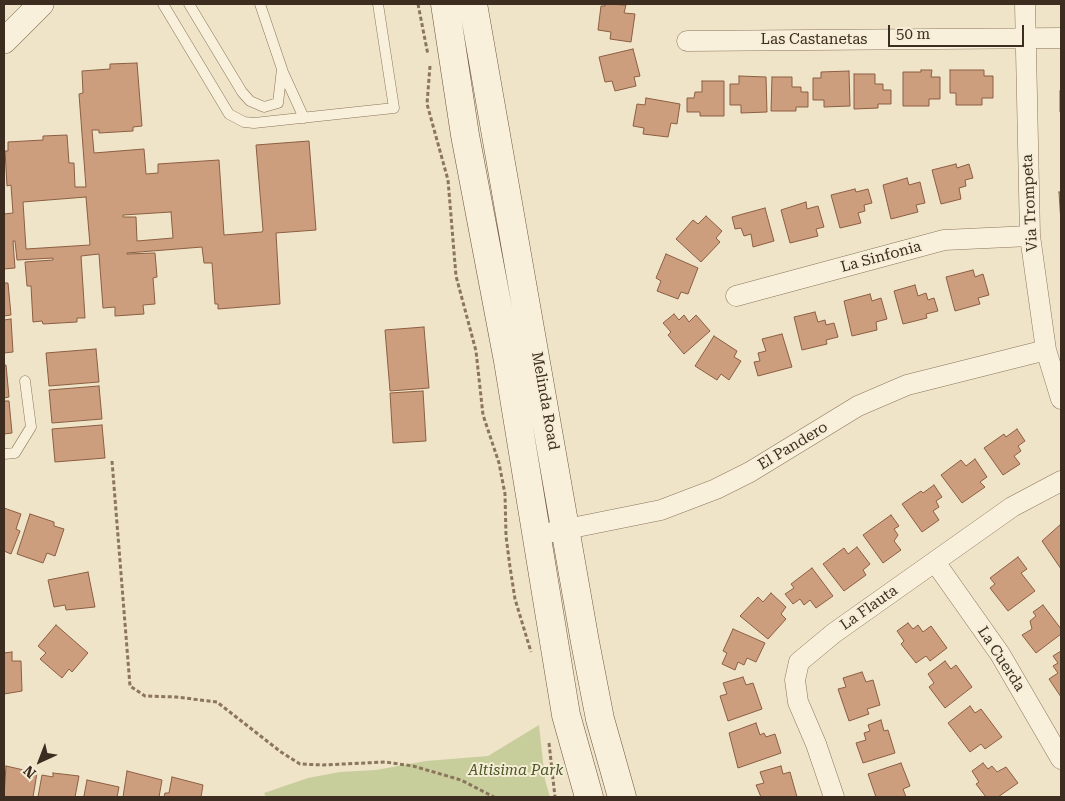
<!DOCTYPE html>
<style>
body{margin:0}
#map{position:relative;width:1065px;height:801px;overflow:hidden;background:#efe3c8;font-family:"Roboto Serif",serif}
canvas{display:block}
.frame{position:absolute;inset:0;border:5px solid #3c2d20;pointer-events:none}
.north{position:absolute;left:15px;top:736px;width:50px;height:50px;-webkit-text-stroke:4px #f6edd7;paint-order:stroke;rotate:223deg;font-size:14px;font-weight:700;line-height:20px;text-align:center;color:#3c2d20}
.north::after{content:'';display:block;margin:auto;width:18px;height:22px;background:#3c2d20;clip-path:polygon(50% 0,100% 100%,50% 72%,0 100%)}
.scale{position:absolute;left:888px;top:25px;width:136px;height:22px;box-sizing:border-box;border:2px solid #3c2d20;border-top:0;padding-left:6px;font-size:15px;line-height:18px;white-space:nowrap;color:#3c2d20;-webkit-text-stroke:4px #f6edd7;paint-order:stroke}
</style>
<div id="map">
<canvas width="1065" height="801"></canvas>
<div class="frame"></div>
<div class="north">N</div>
<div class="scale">50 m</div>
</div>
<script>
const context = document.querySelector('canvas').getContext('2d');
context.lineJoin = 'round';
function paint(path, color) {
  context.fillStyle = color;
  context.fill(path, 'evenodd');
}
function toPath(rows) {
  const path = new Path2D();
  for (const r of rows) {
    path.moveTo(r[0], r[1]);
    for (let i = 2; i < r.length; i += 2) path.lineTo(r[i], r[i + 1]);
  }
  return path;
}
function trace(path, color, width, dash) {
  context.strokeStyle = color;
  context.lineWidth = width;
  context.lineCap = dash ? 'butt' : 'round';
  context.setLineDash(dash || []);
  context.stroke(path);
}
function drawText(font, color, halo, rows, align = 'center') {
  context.font = font + ' "Roboto Serif",serif';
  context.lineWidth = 4;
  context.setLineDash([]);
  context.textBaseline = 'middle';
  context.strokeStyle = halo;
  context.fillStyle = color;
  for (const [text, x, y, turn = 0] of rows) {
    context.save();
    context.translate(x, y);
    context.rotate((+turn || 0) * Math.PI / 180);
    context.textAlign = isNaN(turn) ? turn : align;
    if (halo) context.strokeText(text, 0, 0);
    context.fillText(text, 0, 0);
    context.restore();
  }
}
const green = toPath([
 [539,725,545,780,550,797,266,797,264,793,308,778,340,772,376,770,426,761,488,756]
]);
const building = toPath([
 [605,4,626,5,624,13,635,14,631,42,610,39,611,32,598,30,601,6,605,6,605,4],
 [633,49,640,76,634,77,636,86,615,91,612,81,605,82,599,57,633,49],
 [137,63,142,126,133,127,133,131,99,133,99,130,92,130,94,153,144,149,146,174,158,173,158,164,219,160,224,235,262,232,263,230,256,145,309,141,316,230,276,233,280,304,218,309,218,304,215,304,212,263,204,263,202,247,127,253,127,254,155,253,157,277,153,278,155,304,143,305,144,314,115,316,115,307,103,308,99,254,81,256,85,318,77,318,77,322,43,324,42,321,33,322,31,286,27,286,25,262,53,260,53,258,17,260,15,241,13,241,15,268,4,269,4,214,13,213,11,185,7,186,5,151,8,151,8,142,43,140,43,136,67,135,69,163,74,163,75,187,86,187,79,94,83,93,82,71,110,69,110,64,137,63],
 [86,197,90,245,26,249,23,202,86,197],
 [171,212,173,238,137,241,136,217,123,217,123,215,171,212],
 [921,70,932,70,931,77,940,77,940,99,929,99,929,106,903,106,903,72,921,72,921,70],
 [950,70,984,70,984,76,993,76,993,98,982,98,982,105,956,105,956,93,950,93,950,70],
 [849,71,850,106,824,107,824,100,813,100,813,78,821,78,821,72,849,71],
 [854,74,875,74,875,84,883,84,883,90,891,90,891,104,878,104,878,108,854,109,854,74],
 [739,76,766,77,767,112,741,113,741,105,730,105,730,84,739,84,739,76],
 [772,77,792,77,792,87,801,87,801,92,808,92,808,107,796,107,796,111,771,111,772,77],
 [702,81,724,81,724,116,700,116,700,112,687,112,687,98,694,98,695,92,702,92,702,81],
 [1060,91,1061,91,1061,113,1060,112,1060,91],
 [646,98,680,104,677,124,671,123,668,137,643,134,644,128,633,126,637,104,645,105,646,98],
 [956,164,957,168,969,164,973,178,965,180,966,186,959,188,961,199,941,204,932,170,956,164],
 [907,178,909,185,920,182,925,203,916,205,918,212,891,219,883,185,907,178],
 [855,189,856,192,868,189,872,203,864,205,865,211,858,213,861,223,840,228,831,195,855,189],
 [1059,192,1061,192,1061,223,1059,192],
 [806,202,807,209,818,206,824,227,816,229,818,236,790,243,781,210,806,202],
 [765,208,774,241,753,247,751,234,744,236,741,228,735,229,732,217,765,208],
 [706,216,722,231,716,238,720,242,701,262,676,239,693,220,698,224,706,216],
 [666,254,698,268,688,294,681,292,678,299,657,291,661,281,656,278,666,254],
 [973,270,975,277,983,274,989,295,978,298,980,304,955,311,946,277,973,270],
 [4,283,8,283,11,315,4,316,4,283],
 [915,285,918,296,926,293,928,300,934,298,938,311,926,314,927,318,903,324,894,291,915,285],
 [870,294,872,301,881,298,887,319,876,322,877,330,852,336,844,301,870,294],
 [815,312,818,322,825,320,826,325,834,323,838,337,826,340,827,344,802,350,794,317,815,312],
 [674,314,679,320,684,315,689,322,696,315,710,331,684,354,668,335,671,332,663,323,674,314],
 [11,319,13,352,4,353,4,320,11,319],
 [424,327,429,388,390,391,385,330,424,327],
 [782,334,792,367,758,376,754,362,760,361,758,353,766,351,762,339,782,334],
 [714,336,737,351,734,357,741,361,729,380,721,374,717,380,695,366,714,336],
 [96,349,99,382,49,386,46,353,96,349],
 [4,365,6,365,9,397,4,398,4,365],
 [99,386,102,419,52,423,49,390,99,386],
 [423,391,426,441,393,443,390,393,423,391],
 [4,401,9,401,12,433,4,434,4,401],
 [102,425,105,458,55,462,52,429,102,425],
 [1017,429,1025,441,1018,446,1021,451,1014,456,1020,464,1003,475,984,448,1004,434,1006,437,1017,429],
 [975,459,987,477,980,482,985,487,962,503,941,475,961,460,966,466,975,459],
 [934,485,942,497,936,501,939,507,933,511,939,520,922,532,902,504,921,491,923,493,934,485],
 [4,508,21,514,16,529,20,531,11,554,4,551,4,508],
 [30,514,54,522,54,526,64,529,55,556,47,553,43,563,17,554,30,514],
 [891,515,899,526,894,529,898,535,894,541,901,550,883,563,863,535,891,515],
 [1061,524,1061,569,1042,541,1061,524],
 [857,547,870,564,863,570,866,575,844,591,823,564,844,548,848,554,857,547],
 [1018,557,1027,569,1021,573,1035,591,1008,611,990,588,995,584,990,578,1018,557],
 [812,568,833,596,816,608,810,600,804,605,800,599,793,604,785,594,794,588,791,584,812,568],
 [88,572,95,607,66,610,65,605,54,607,48,580,88,572],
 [771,593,786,607,781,614,786,619,768,639,740,616,758,597,763,602,771,593],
 [1043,605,1061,629,1061,634,1036,653,1022,635,1032,629,1030,621,1036,616,1033,612,1043,605],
 [908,623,913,629,918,625,923,632,931,626,947,648,930,661,926,656,916,663,901,644,904,641,897,631,908,623],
 [56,625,88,653,72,672,69,669,62,678,40,659,46,653,38,646,56,625],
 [733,629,765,643,756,662,747,658,744,665,738,662,735,670,722,664,727,653,723,651,733,629],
 [1061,651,1061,697,1049,679,1058,673,1053,666,1058,663,1053,656,1061,651],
 [12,652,12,661,21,661,22,691,4,694,4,653,12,652],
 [945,661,951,669,956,665,972,687,945,708,929,687,934,683,928,674,945,661],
 [862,672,866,682,873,680,880,705,867,709,869,714,849,721,838,689,846,687,843,678,862,672],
 [743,677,746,685,753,683,762,709,728,721,720,696,727,694,723,683,743,677],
 [970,706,975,713,981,709,1002,737,985,749,981,744,970,752,948,723,970,706],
 [881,720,884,731,888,730,895,753,863,763,856,743,866,740,864,733,870,731,868,725,881,720],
 [756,723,760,735,764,733,766,737,775,734,781,753,738,768,729,733,756,723],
 [901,763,910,786,903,789,906,797,876,797,868,774,901,763],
 [983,763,988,769,992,766,997,772,1006,767,1018,783,998,797,986,797,976,784,979,782,972,771,983,763],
 [6,766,37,773,33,797,4,797,6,766],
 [781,766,783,774,790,772,797,797,761,797,756,785,764,783,760,772,781,766],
 [127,771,162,780,159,797,123,797,127,771],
 [53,773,79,776,75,797,38,797,42,775,53,777,53,773],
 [172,777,203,785,201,797,164,797,165,793,169,793,172,777],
 [87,780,119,787,117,797,81,797,84,796,87,780]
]);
const path = toPath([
 [418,4,428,55],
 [430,66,427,104,448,180,456,276,476,351,483,415,499,463,505,494,506,536,510,567,515,599,531,652],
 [112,461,130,686,145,696,176,697,217,702,281,752,300,764,323,765,385,762,413,766,461,780,494,797],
 [549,743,555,797]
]);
const service = toPath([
 [163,4,229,114,244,122,254,123,394,108,378,4],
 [189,4,242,92,250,101,264,107,278,103,282,69,260,4],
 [282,70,304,118],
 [4,454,15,453,31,427,25,381]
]);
const minor = toPath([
 [1025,4,1030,236,1046,350,1061,399],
 [687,41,1061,38],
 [736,296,944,240,1030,236],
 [552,532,661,510,716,489,750,472,858,406,907,385,1046,350],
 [935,562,1000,654,1061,759],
 [834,797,816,744,798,702,795,680,799,662,834,633,1012,507,1061,481]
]);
const tertiary = toPath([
 [4,41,41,4]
]);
const secondary = toPath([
 [445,4,465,135,508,361,566,715,589,797],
 [473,4,585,642,600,719,622,797]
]);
const streetNames = [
 ["Las Castanetas",814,40],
 ["Via Trompeta",1030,203,-93],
 ["La Sinfonia",881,257,-15],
 ["Melinda Road",545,401,80],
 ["El Pandero",793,446,-31],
 ["La Flauta",869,608,-35],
 ["La Cuerda",1001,659,57]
];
const parkNames = [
 ["Altisima Park",516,771]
];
paint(green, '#c8ce9b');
paint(building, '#cd9e7d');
trace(building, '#8b5e42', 1);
trace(service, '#8b755c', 11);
trace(minor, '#8b755c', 21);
trace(tertiary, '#8b755c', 26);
trace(secondary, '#6d563f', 29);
trace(path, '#8b755c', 3, [4, 2.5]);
trace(service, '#f9f0db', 10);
trace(minor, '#f9f0db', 20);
trace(tertiary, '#f9f0db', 25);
trace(secondary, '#f9f0db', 28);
drawText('15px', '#3c2d20', '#f6edd7', streetNames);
drawText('italic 15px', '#4c5826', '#f6edd7', parkNames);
</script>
